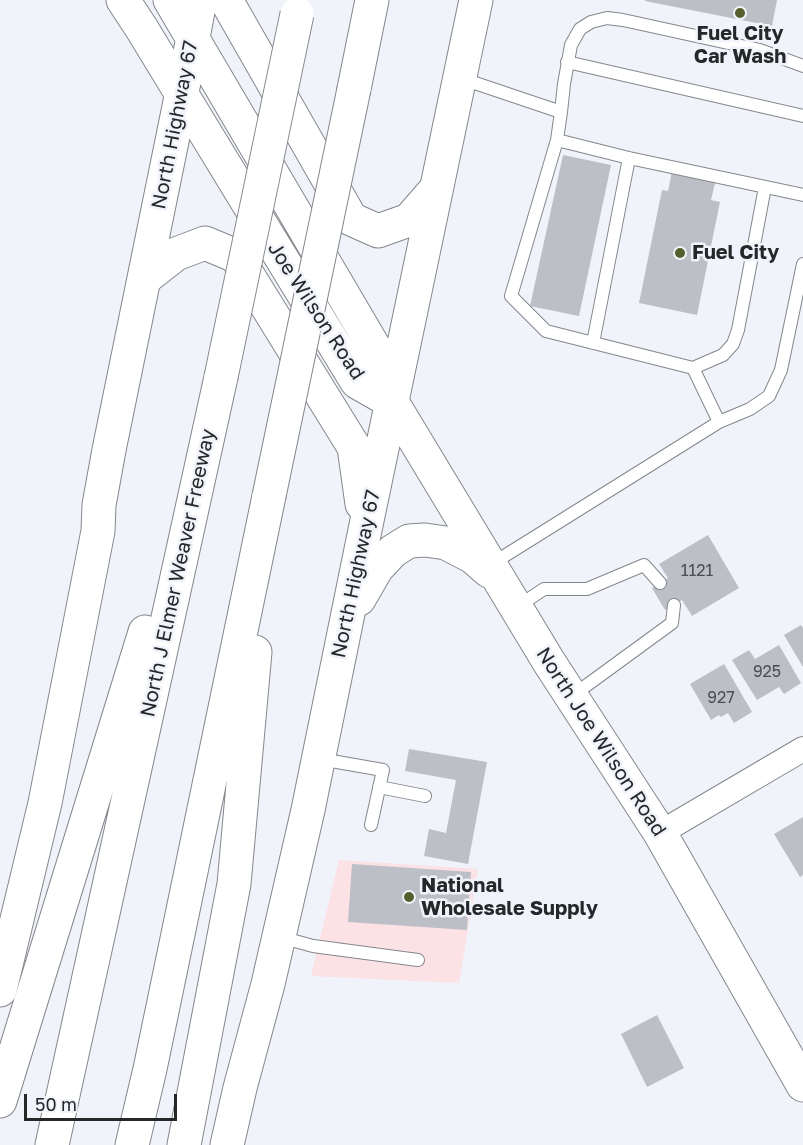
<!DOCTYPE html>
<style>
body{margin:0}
#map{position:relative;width:803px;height:1145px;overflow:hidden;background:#f0f3f9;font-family:"Golos Text",sans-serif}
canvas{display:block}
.scale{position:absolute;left:24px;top:1094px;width:153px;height:27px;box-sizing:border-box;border:3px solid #262729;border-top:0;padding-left:8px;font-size:18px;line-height:21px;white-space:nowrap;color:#262729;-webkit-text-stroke:4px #f0f3f9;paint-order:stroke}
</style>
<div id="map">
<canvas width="803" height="1145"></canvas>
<div class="scale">50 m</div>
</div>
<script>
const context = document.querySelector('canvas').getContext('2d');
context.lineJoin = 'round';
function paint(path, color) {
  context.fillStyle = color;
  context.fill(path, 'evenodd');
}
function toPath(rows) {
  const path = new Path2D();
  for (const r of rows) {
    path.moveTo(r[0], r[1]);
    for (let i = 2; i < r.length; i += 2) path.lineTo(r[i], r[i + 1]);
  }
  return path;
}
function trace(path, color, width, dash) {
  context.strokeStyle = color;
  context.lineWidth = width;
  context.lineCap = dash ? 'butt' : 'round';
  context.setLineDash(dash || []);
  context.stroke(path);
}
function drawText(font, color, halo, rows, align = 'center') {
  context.font = font + ' "Golos Text",sans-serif';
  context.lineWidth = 5;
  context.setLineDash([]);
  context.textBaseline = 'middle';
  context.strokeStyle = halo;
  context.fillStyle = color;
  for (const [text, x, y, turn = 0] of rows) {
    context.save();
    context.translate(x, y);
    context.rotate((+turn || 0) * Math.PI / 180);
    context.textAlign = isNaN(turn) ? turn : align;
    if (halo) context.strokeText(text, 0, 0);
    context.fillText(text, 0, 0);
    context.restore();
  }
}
const commercial = toPath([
 [339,860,478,869,459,983,311,976]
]);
const building = toPath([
 [645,0,777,0,772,26,645,1],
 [563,155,611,165,579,316,530,306],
 [672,171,716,179,711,200,720,202,697,315,639,303,662,190,668,191],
 [708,535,739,588,692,616,682,600,665,610,652,588,668,578,659,564],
 [801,625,803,628,803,667,784,635],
 [779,645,801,683,784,694,779,687,757,700,732,660,749,650,755,659],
 [724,664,752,712,734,723,728,713,721,717,719,715,711,720,690,684],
 [409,749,487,762,468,864,424,856,429,829,446,833,456,780,405,771],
 [803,817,803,875,800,877,774,834],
 [352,864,471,872,467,930,348,922],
 [657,1015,684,1068,647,1087,621,1034]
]);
const lane = toPath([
 [567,62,803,116],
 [460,78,561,112,557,140,511,296,546,331,693,368,719,422,490,565],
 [561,112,564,84,571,45,580,29,591,22,607,18,623,20,760,50,803,66],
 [557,140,629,158,803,195],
 [593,343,629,158],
 [693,368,723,355,733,344,738,330,765,187],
 [719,422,750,409,769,396,781,370,803,264],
 [517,607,544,589,587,589,644,565,660,583],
 [572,696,672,623,674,605],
 [320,759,383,770,371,825],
 [379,787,425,796],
 [280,937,313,946,418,960]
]);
const street = toPath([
 [660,833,803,749]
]);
const secondary = toPath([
 [123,0,142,29,357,382,392,402],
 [170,0,381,359,392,402,549,662,660,833,803,1085],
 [226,0,351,219,378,231,409,220,436,189],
 [144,279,176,254,205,243,236,256,354,447,362,504],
 [359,599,377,568,393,551,409,541,425,540,446,543,473,557,489,571],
 [0,990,45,803,98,531,99,505,109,450,193,38,200,0],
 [227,1145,240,1088,268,984,308,810,365,530,476,0]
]);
const highway = toPath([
 [354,89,372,0],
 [0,1101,145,632],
 [52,1145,221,377],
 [132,1145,150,1069,269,496],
 [184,1145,234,884,255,652]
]);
const highwayBridge = toPath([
 [221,377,297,14],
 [269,496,354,89]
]);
const markers = [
 [740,13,6,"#575e2d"],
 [680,253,6,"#575e2d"],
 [409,897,6,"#575e2d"]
];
const numberNames = [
 ["1121",697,571],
 ["925",767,672],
 ["927",721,698]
];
const poiNames = [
 ["Fuel City",740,34,"center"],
 ["Car Wash",740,57,"center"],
 ["Fuel City",692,253],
 ["National",421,886],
 ["Wholesale Supply",421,909]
];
const streetNames = [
 ["North Highway 67",175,125,-79],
 ["Joe Wilson Road",316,311,57],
 ["North J Elmer Weaver Freeway",178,573,-78],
 ["North Highway 67",356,574,-78],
 ["North Joe Wilson Road",601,742,57]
];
paint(commercial, '#fce1e5');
paint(building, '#bcbfc5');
trace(lane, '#84878c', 14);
trace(street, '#84878c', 26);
trace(secondary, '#84878c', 35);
trace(highway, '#84878c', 35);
trace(lane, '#fff', 12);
trace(street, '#fff', 24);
trace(secondary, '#fff', 33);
trace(highway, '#fff', 33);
trace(highwayBridge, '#84878c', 35, []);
trace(highwayBridge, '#fff', 33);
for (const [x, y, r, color] of markers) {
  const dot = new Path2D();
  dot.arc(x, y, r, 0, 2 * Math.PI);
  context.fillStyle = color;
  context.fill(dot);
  trace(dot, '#f0f3f9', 2);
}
drawText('16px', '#4c4d50', null, numberNames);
drawText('bold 20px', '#262729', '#f0f3f9', poiNames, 'left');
drawText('20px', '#262729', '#f0f3f9', streetNames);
</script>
